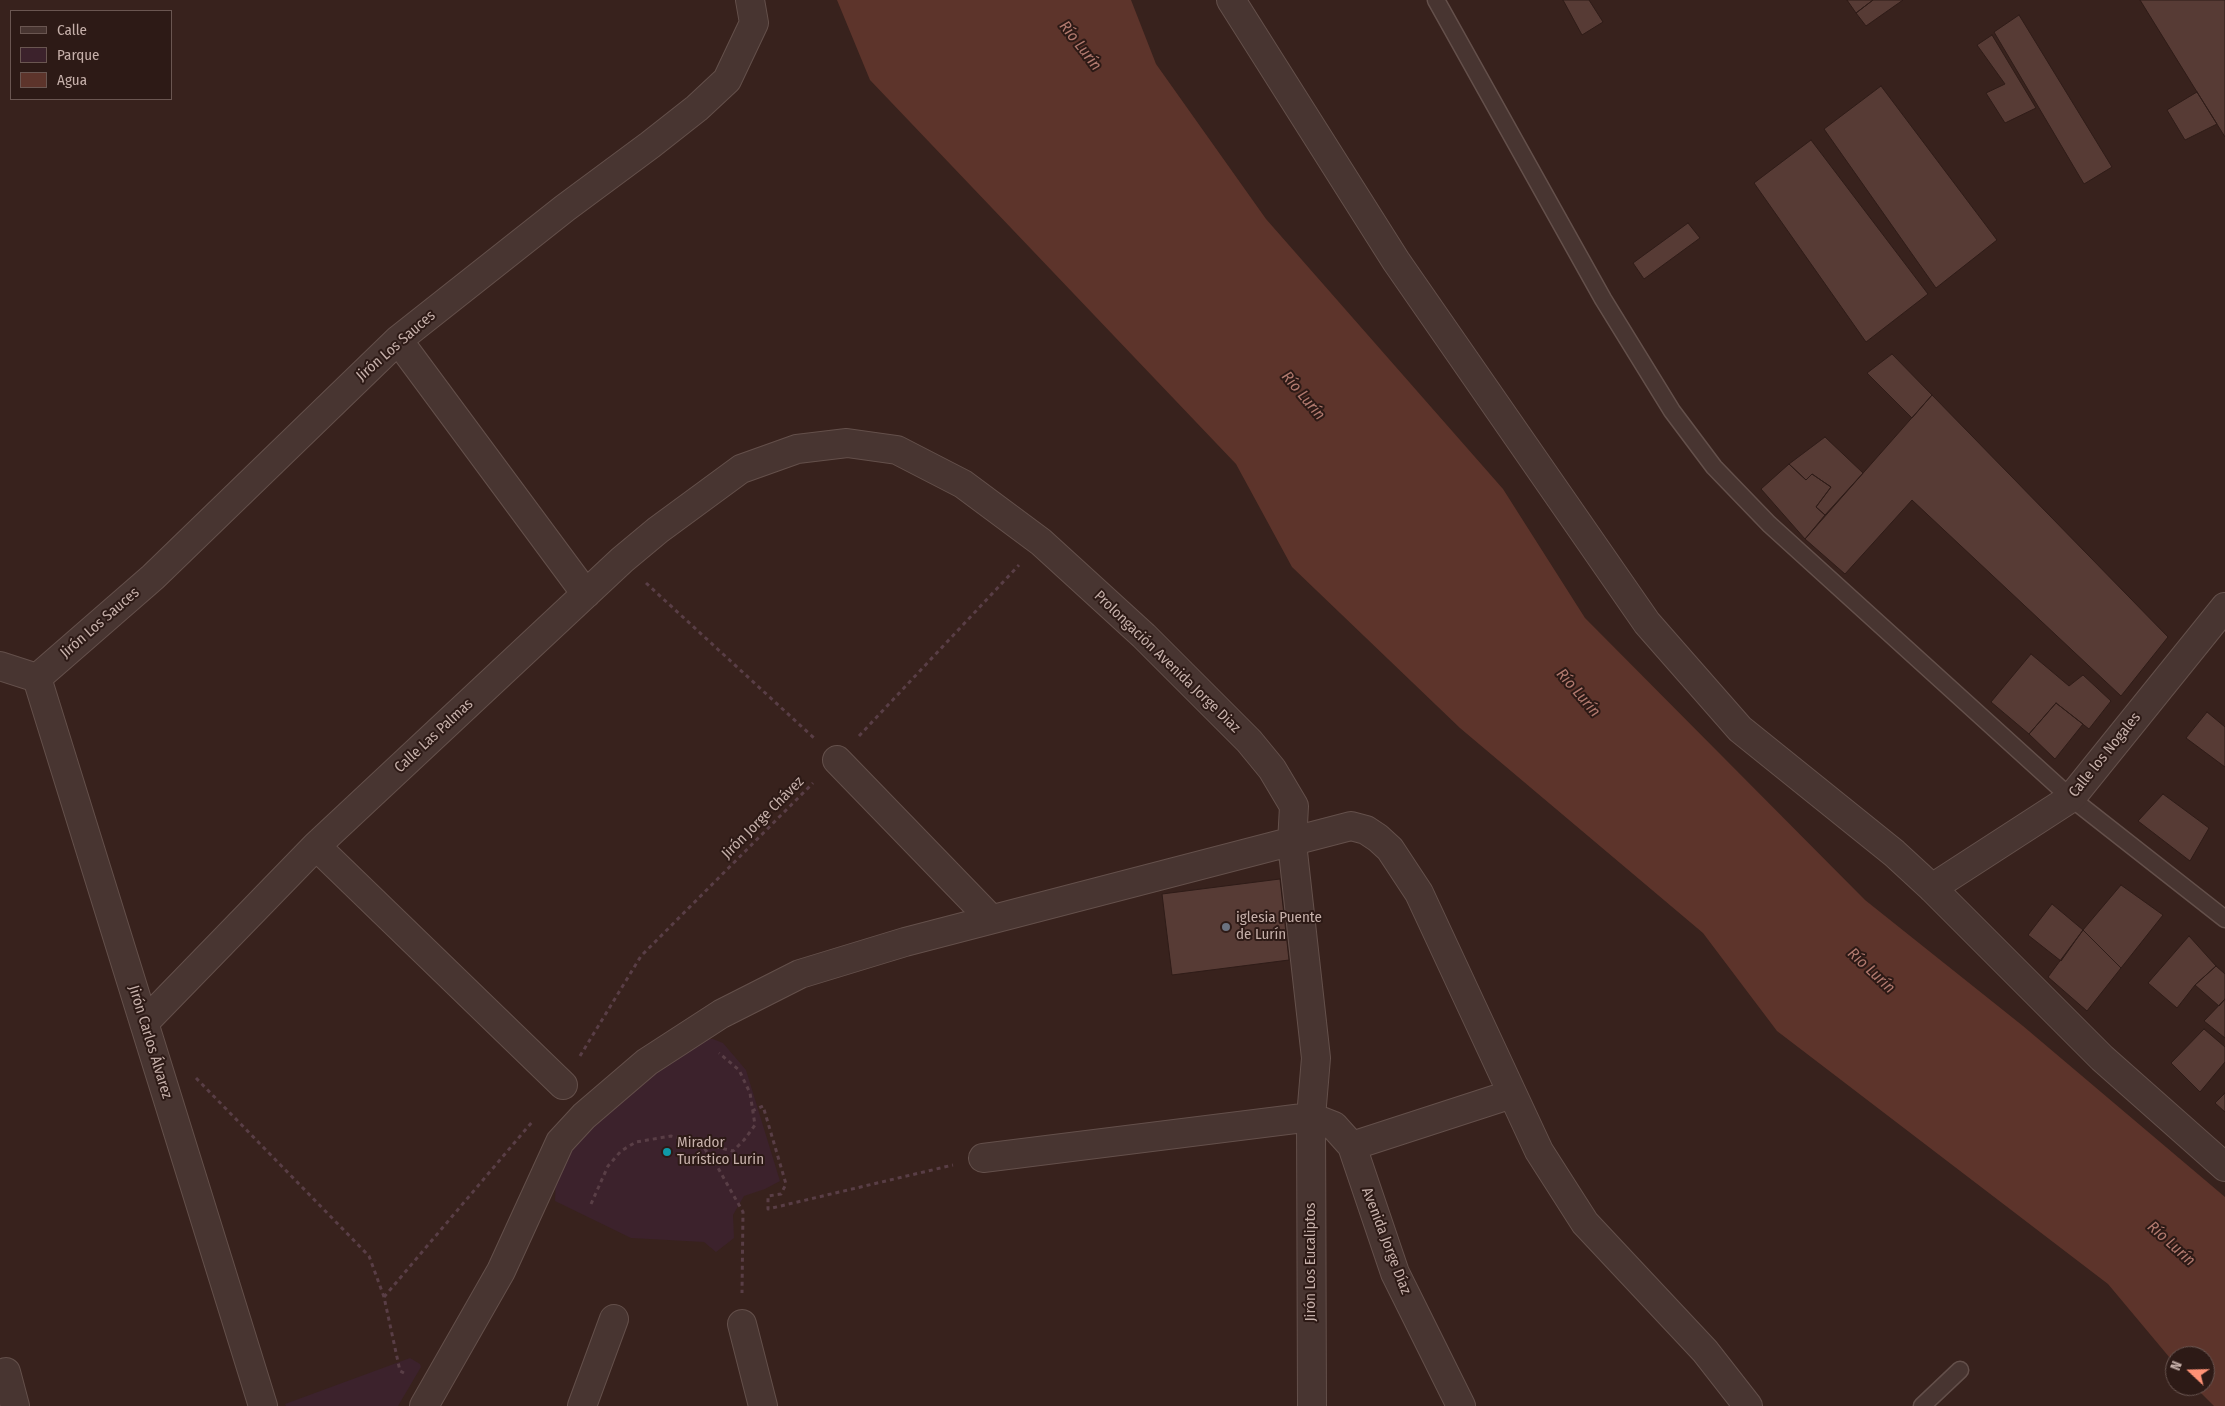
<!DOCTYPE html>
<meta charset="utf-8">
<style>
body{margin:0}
#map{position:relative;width:2225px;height:1406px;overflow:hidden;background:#38221d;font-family:"Fira Sans Condensed",sans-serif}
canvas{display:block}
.legend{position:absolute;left:10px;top:10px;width:162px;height:90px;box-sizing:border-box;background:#2d1a16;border:1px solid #6a5651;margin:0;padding:6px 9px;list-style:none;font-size:15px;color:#c6b0aa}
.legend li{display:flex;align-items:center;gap:10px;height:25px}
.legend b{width:25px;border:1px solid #6a5651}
.north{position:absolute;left:2165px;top:1346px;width:50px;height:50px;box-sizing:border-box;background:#2d1a16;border:1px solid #6a5651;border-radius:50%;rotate:291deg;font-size:14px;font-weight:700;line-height:20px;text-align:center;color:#c6b0aa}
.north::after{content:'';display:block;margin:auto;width:18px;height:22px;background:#ff9276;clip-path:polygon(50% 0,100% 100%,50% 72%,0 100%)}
</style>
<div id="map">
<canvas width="2225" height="1406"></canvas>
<ul class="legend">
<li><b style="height:6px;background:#483531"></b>Calle</li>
<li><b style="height:14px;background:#3c222c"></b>Parque</li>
<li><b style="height:14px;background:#5d342b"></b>Agua</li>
</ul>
<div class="north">N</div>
</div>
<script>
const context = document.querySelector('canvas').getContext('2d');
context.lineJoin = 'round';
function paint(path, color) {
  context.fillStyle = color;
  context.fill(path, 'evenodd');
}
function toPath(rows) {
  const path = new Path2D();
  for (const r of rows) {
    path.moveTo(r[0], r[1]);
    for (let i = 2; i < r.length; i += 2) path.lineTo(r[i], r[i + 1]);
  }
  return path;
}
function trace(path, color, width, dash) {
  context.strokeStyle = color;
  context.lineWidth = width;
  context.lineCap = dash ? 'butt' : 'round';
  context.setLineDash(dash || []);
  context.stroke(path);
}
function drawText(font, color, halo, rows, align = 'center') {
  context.font = font + ' "Fira Sans Condensed",sans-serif';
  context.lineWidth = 4;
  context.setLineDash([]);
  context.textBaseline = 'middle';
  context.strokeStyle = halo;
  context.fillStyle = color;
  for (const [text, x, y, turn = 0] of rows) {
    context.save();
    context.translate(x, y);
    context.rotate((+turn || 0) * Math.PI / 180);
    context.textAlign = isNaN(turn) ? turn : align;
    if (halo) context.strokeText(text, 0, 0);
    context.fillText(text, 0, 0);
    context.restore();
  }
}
const green = toPath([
 [702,1039,713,1039,723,1043,746,1070,780,1181,765,1189,744,1196,733,1215,734,1238,716,1252,704,1242,631,1238,555,1201,556,1178,570,1151,594,1123,636,1084],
 [410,1358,420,1364,421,1367,398,1406,286,1406,285,1404]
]);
const water = toPath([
 [837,0,1131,0,1156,64,1266,219,1503,489,1585,618,1865,900,2023,1026,2225,1197,2225,1406,2214,1406,2194,1386,2205,1386,2205,1356,2175,1356,2175,1364,2108,1284,1777,1031,1703,933,1460,728,1292,567,1236,464,870,80]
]);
const building = toPath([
 [1563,0,1589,0,1603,22,1582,35,1563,0],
 [1847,0,1873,0,1856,13,1847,0],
 [1873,0,1903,0,1866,26,1856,13,1873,0],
 [2140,0,2225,0,2225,137,2197,92,2140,0],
 [2019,15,2112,167,2084,184,1994,32,2019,15],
 [1992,35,2036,108,2005,123,1986,93,2005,84,1977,45,1992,35],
 [1881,86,1997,240,1936,288,1824,129,1881,86],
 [2197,92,2217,124,2185,140,2167,110,2197,92],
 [1811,140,1928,294,1866,342,1754,183,1811,140],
 [1688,223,1700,238,1644,279,1633,263,1688,223],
 [1892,354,1932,395,1912,418,1867,373,1892,354],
 [1932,395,2168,637,2121,696,1912,500,1845,574,1805,539,1932,395],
 [1825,437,1863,473,1825,515,1816,507,1831,487,1812,474,1806,480,1789,464,1825,437],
 [1789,464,1806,480,1812,474,1831,487,1816,507,1825,515,1805,539,1761,489,1789,464],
 [2031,654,2069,686,2083,675,2111,701,2089,729,2056,703,2029,734,1991,702,2031,654],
 [2056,703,2083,724,2055,759,2029,734,2056,703],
 [2207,712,2225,727,2225,767,2186,738,2207,712],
 [2163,794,2209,828,2190,861,2138,821,2163,794],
 [1280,879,1289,960,1172,975,1162,894,1280,879],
 [2121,885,2163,915,2121,968,2083,930,2121,885],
 [2052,904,2083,930,2061,961,2028,935,2052,904],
 [2083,930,2121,968,2087,1011,2048,977,2083,930],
 [2189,936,2216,966,2195,985,2177,1008,2148,983,2189,936],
 [2216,966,2225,974,2225,999,2219,1006,2195,985,2216,966],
 [2225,999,2225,1038,2204,1021,2225,999],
 [2204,1029,2225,1047,2225,1062,2200,1092,2171,1063,2204,1029],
 [2225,1093,2225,1112,2215,1103,2225,1093]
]);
const path = toPath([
 [646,583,814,738],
 [859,736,1019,565],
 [580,1056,641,956,813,783],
 [196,1078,369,1256,384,1297,400,1371,406,1374],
 [752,1111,763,1106,786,1184,781,1194,768,1196,768,1209,953,1165],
 [700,1142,718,1168,743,1212,742,1293],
 [591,1204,608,1166,621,1151,636,1142,671,1136,733,1151,744,1140,755,1125,750,1093,739,1070,719,1053],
 [384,1297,532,1122]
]);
const service = toPath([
 [1436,0,1603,299,1672,411,1714,467,1769,524,2071,798,2225,919],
 [1922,1406,1960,1370]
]);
const minor = toPath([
 [1231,0,1396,261,1647,623,1740,729,1894,853,1932,888,2102,1058,2225,1167],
 [398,340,586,594],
 [0,666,37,678],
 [37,678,153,577,398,340,565,208,650,145,697,108,727,80,754,23,750,0],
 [37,678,263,1406],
 [837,760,991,919],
 [316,846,563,1085],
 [1932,888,2071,798,2225,607],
 [144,1023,316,846,622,560,658,530,741,469,797,449,847,443,897,450,963,484,1041,542,1144,636,1249,741,1272,769,1294,806,1292,843,1316,1058,1311,1117,1312,1406],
 [1352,1146,1512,1094],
 [983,1158,1311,1117,1334,1126,1352,1146,1395,1273,1461,1406],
 [742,1324,763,1406],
 [6,1372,15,1406],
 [424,1406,501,1271,560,1142,584,1116,647,1062,721,1014,800,974,905,942,1351,826,1366,830,1378,838,1390,849,1419,893,1539,1151,1585,1223,1705,1351,1748,1406],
 [582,1406,614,1319]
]);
const markers = [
 [1226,927,5,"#6b7280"],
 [667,1152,5,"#0f9aa8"]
];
const streetNames = [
 ["Jirón Los Sauces",396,346,-41],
 ["Jirón Los Sauces",100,623,-41],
 ["Prolongación Avenida Jorge Diaz",1167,662,44],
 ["Calle Las Palmas",434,736,-43],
 ["Calle los Nogales",2105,755,-51],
 ["Jirón Jorge Chávez",763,818,-45],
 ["Jirón Carlos Álvarez",150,1042,73],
 ["Avenida Jorge Díaz",1386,1241,69],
 ["Jirón Los Eucaliptos",1311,1262,-90]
];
const poiNames = [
 ["iglesia Puente",1236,918],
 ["de Lurín",1236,935],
 ["Mirador",677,1143],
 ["Turístico Lurin",677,1160]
];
const waterNames = [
 ["Río Lurín",1080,46,52],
 ["Río Lurín",1303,396,50],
 ["Río Lurín",1578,693,49],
 ["Río Lurín",1871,971,43],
 ["Río Lurín",2171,1244,42]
];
paint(green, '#3c222c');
paint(water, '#5d342b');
paint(building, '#573b35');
trace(building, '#2f1c18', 1);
trace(service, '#64504b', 19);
trace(minor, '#64504b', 30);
trace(path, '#593e46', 3, [4, 4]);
trace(service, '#483531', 16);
trace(minor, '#483531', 28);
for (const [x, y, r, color] of markers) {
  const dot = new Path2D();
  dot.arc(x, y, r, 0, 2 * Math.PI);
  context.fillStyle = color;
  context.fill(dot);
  trace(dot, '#2d1a16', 2);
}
drawText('15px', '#c6b0aa', '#2d1a16', streetNames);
drawText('15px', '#c6b0aa', '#2d1a16', poiNames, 'left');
drawText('italic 16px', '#b27a6f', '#2d1a16', waterNames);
</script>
